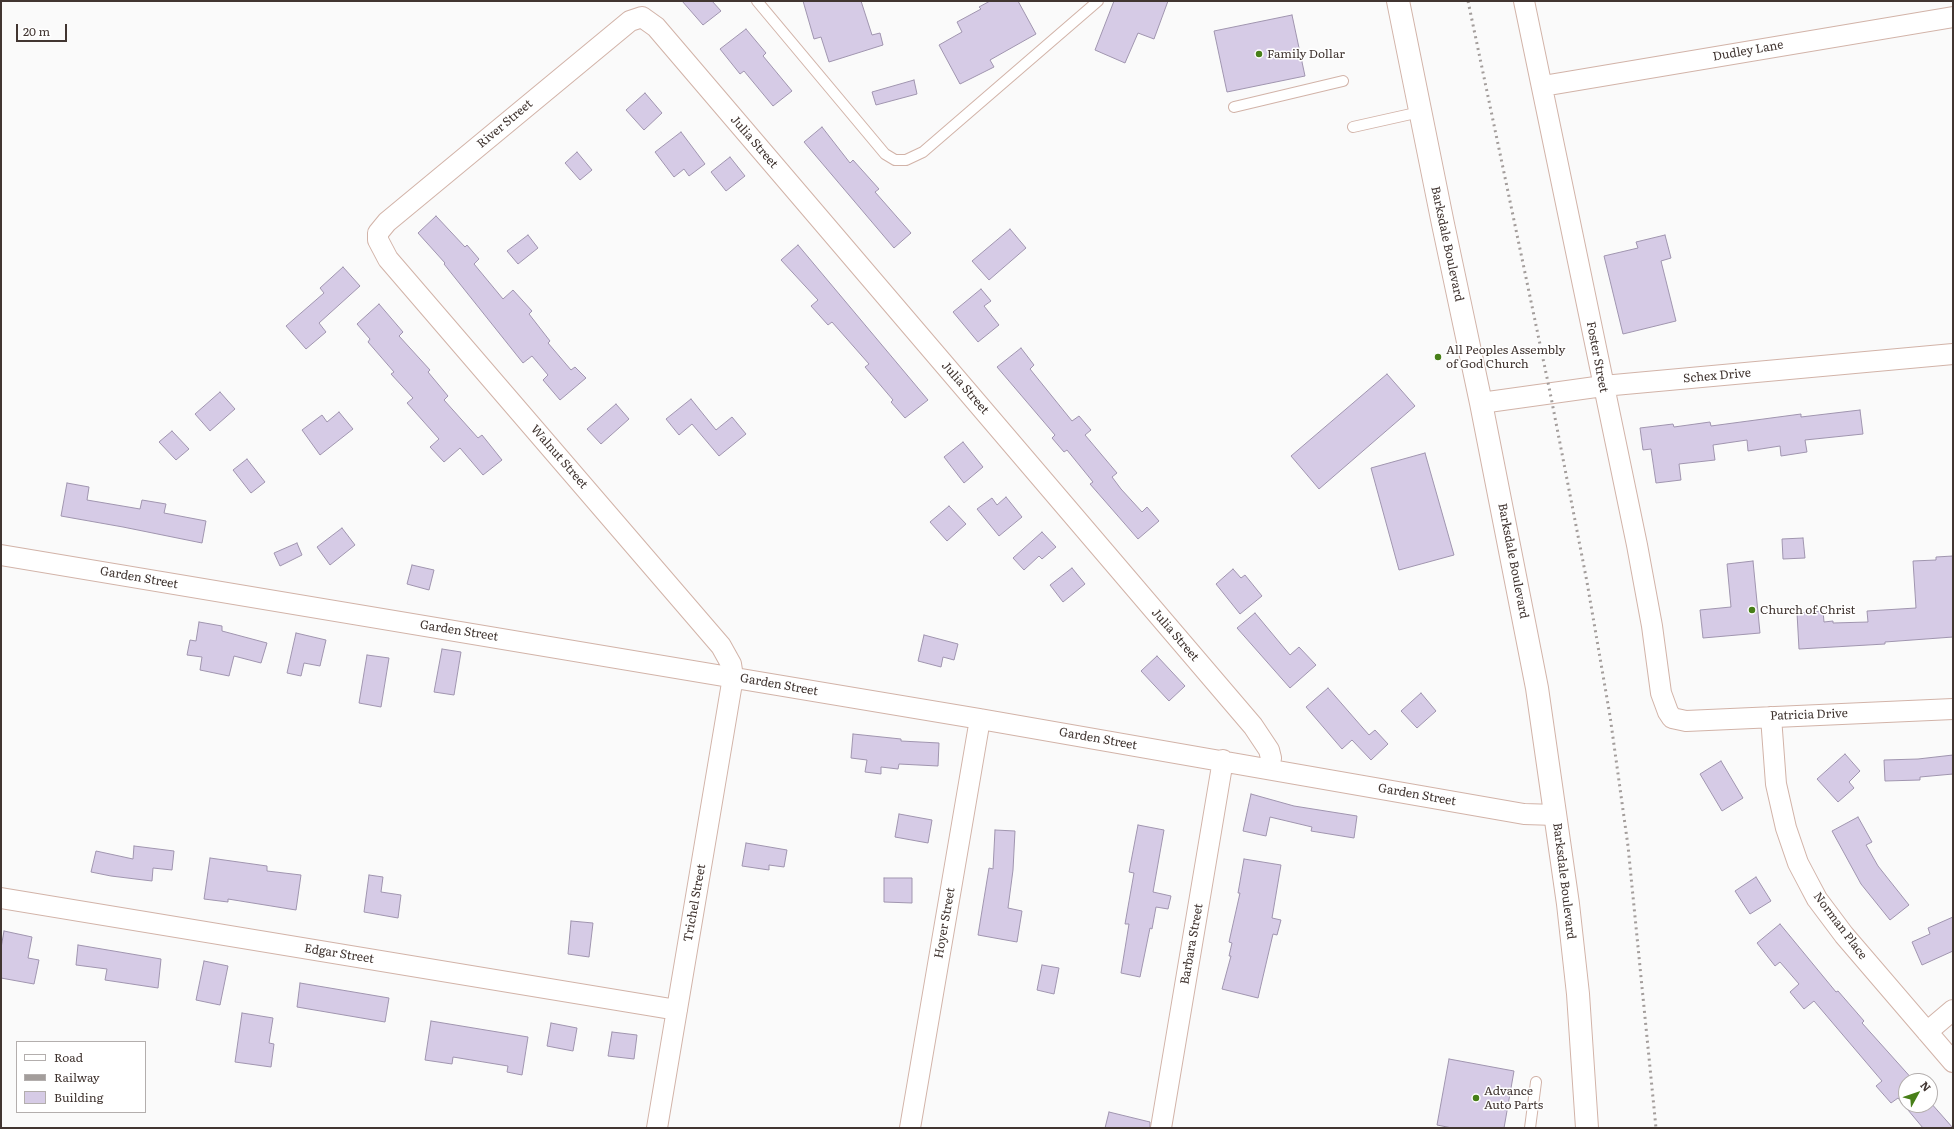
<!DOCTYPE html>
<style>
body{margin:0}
#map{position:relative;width:1954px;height:1129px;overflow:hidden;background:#fafafa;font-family:Literata,serif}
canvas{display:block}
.frame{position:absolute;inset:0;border:2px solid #413531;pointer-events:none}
.legend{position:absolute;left:16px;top:1041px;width:130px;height:72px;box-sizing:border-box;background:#fff;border:1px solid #b3aead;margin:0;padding:5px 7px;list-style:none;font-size:12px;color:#413531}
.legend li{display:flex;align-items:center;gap:8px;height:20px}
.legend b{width:20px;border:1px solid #b3aead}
.north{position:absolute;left:1898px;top:1073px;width:40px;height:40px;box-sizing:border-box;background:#fff;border:1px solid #b3aead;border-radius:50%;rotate:50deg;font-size:11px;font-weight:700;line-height:16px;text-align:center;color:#413531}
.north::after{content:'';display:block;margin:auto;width:14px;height:18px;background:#477f18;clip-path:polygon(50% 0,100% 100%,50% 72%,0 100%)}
.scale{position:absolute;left:16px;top:24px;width:51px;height:18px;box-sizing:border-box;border:2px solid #413531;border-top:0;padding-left:5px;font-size:12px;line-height:14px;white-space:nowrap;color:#413531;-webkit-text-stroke:3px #fff;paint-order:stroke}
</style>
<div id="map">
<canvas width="1954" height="1129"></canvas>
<div class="frame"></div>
<ul class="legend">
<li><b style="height:5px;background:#fff"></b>Road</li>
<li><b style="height:5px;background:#a39d9b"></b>Railway</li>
<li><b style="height:11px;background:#d6cbe6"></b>Building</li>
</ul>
<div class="north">N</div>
<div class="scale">20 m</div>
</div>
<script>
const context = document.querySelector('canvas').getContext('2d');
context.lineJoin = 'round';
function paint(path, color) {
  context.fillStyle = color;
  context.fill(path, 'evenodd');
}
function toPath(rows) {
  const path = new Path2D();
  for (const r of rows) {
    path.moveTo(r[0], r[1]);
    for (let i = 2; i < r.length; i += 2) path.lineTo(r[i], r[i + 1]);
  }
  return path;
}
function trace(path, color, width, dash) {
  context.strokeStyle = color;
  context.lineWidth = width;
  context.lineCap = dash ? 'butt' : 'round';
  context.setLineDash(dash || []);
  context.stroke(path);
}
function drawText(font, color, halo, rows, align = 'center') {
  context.font = font + ' Literata,serif';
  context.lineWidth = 3;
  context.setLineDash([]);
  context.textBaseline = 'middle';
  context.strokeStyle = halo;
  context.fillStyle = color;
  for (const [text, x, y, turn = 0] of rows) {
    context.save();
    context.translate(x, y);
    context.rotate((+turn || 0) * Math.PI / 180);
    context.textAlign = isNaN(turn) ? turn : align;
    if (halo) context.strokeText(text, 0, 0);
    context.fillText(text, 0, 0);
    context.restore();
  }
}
const building = toPath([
 [682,1,712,1,721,11,703,25,682,1],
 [803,1,861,1,872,35,880,33,883,45,829,62,821,37,814,39,803,1],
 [990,1,1018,1,1036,34,990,60,994,67,960,84,939,45,962,32,957,22,981,9,979,7,990,1],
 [1114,1,1168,1,1154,39,1138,33,1125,63,1095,50,1114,1],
 [1292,15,1305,76,1227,92,1214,31,1292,15],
 [746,29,766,53,763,56,792,91,773,106,744,71,740,74,720,49,746,29],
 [914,80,917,94,876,105,872,92,914,80],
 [645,93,662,113,644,130,626,110,645,93],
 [822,127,850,163,853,160,879,189,875,192,911,233,894,248,804,142,822,127],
 [681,132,705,164,689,176,684,169,674,177,655,152,681,132],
 [577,152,592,170,580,180,565,163,577,152],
 [730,157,745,176,726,191,711,172,730,157],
 [436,216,465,247,467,245,479,259,474,264,503,299,513,290,532,311,529,314,550,341,548,343,571,370,575,367,586,378,560,400,543,380,548,375,532,356,523,363,444,264,445,263,418,233,436,216],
 [1010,229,1026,248,989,280,972,261,1010,229],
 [528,235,538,248,518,264,507,251,528,235],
 [1665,235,1671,258,1661,261,1676,321,1623,334,1604,256,1638,248,1636,242,1665,235],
 [798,245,928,400,905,418,891,402,893,400,865,367,869,364,832,322,828,325,811,306,818,300,781,260,798,245],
 [343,267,360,286,319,323,326,332,306,349,286,326,324,293,320,288,343,267],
 [981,289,991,301,984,306,999,325,978,342,953,312,981,289],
 [379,304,403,332,399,336,430,370,428,372,448,396,444,400,478,438,482,435,502,460,483,475,460,448,444,462,430,447,439,439,407,403,413,398,391,374,394,372,368,342,370,339,357,324,379,304],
 [1021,348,1034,365,1030,369,1072,421,1079,416,1091,430,1085,435,1117,473,1112,477,1121,489,1142,512,1147,507,1159,521,1138,539,1090,484,1093,482,1067,450,1064,452,1052,438,1055,435,997,367,1021,348],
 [1387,374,1415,406,1319,489,1291,456,1387,374],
 [220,392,235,409,210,431,195,414,220,392],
 [691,399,716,430,732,417,746,434,719,456,692,424,679,435,666,419,691,399],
 [616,404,629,419,601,444,587,429,616,404],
 [1860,410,1863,434,1805,440,1807,452,1781,456,1780,446,1748,451,1747,440,1713,445,1715,460,1679,464,1681,480,1656,483,1651,449,1643,450,1640,428,1673,424,1674,427,1710,422,1711,426,1801,414,1801,417,1860,410],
 [339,412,353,429,320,455,302,430,322,415,327,422,339,412],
 [172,431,189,449,176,460,159,442,172,431],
 [963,442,983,467,964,483,944,457,963,442],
 [1425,453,1454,555,1399,570,1371,468,1425,453],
 [247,459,265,482,251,493,233,470,247,459],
 [67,483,89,487,87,500,140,509,142,500,166,504,164,513,206,521,202,543,123,527,61,516,67,483],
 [1006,497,1022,517,999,536,977,509,992,498,997,505,1006,497],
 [949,506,966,524,947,541,930,522,949,506],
 [342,528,355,545,330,565,317,547,342,528],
 [1042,532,1056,547,1042,559,1039,556,1024,570,1013,558,1042,532],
 [1803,538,1805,558,1783,559,1782,539,1803,538],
 [297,543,302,555,280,566,274,553,297,543],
 [1953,556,1953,637,1885,642,1885,644,1799,649,1797,613,1823,611,1824,622,1833,621,1833,623,1868,622,1867,611,1916,608,1913,561,1936,560,1936,557,1953,556],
 [1753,561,1760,633,1703,638,1700,610,1731,607,1727,564,1753,561],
 [412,565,434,570,429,590,407,584,412,565],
 [1072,568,1085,584,1063,602,1050,585,1072,568],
 [1233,569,1241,578,1245,575,1262,596,1240,614,1216,584,1233,569],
 [1255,613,1290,655,1299,647,1316,665,1290,688,1237,628,1255,613],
 [199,622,222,626,222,631,267,643,261,663,234,656,229,676,200,670,202,657,187,655,190,640,196,641,199,622],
 [296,633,326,640,320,666,304,663,301,676,287,673,296,633],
 [924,635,958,644,954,660,943,657,941,667,918,661,924,635],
 [442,649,461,652,454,695,434,692,442,649],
 [367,655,389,658,381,707,359,703,367,655],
 [1157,656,1185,686,1169,701,1141,671,1157,656],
 [1328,688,1369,735,1375,730,1388,744,1371,760,1352,740,1342,749,1306,707,1328,688],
 [1421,693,1436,711,1417,728,1401,711,1421,693],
 [853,734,901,739,901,741,939,743,938,766,899,764,898,769,881,767,881,774,865,772,867,760,851,758,853,734],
 [1845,754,1860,771,1849,782,1854,788,1838,802,1817,779,1845,754],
 [1953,755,1953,774,1920,777,1920,780,1885,781,1884,760,1918,759,1953,755],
 [1721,761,1743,798,1722,811,1700,774,1721,761],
 [1251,794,1294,806,1357,816,1354,838,1311,831,1312,827,1270,817,1266,836,1243,831,1251,794],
 [899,814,932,820,928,843,895,837,899,814],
 [1858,817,1872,842,1866,845,1878,866,1909,905,1890,920,1861,884,1832,831,1858,817],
 [1138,825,1164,830,1153,892,1171,896,1168,909,1156,907,1152,929,1150,928,1140,977,1121,973,1129,924,1125,924,1134,873,1129,872,1138,825],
 [995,830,1015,831,1013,870,1008,908,1022,911,1017,942,978,935,989,868,993,869,995,830],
 [746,843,787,850,784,867,769,865,769,870,742,866,746,843],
 [134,846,174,851,172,870,153,868,152,881,111,876,91,872,96,851,133,859,134,846],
 [210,858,267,866,267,871,301,875,296,910,228,899,228,902,204,899,210,858],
 [1244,859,1281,865,1272,918,1281,920,1277,935,1273,934,1258,998,1222,989,1231,956,1229,956,1232,943,1229,942,1240,893,1238,893,1244,859],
 [369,875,383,877,381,892,401,895,398,918,364,912,369,875],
 [1756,877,1771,901,1750,914,1735,891,1756,877],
 [884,878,912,878,912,903,884,902,884,878],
 [1953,917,1953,951,1922,965,1912,942,1930,934,1928,928,1953,917],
 [571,921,593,923,589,957,568,954,571,921],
 [1780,924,1836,992,1838,991,1864,1021,1862,1023,1914,1081,1906,1081,1906,1105,1930,1105,1930,1102,1953,1128,1923,1128,1898,1098,1891,1103,1876,1086,1882,1081,1814,1001,1804,1009,1790,992,1799,984,1780,962,1775,966,1757,943,1780,924],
 [4,931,32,937,28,958,39,960,34,984,1,978,1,948,4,931],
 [78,945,161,959,158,988,105,980,107,969,76,965,78,945],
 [204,961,228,966,220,1005,196,1000,204,961],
 [1042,965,1059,968,1054,994,1037,990,1042,965],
 [300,983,389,998,385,1022,297,1007,300,983],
 [242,1013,273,1018,269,1043,274,1044,271,1067,235,1062,242,1013],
 [431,1021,528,1037,522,1075,507,1072,508,1066,453,1057,452,1064,425,1060,431,1021],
 [551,1023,577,1028,573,1051,547,1046,551,1023],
 [612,1032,637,1035,634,1059,608,1056,612,1032],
 [1449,1059,1514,1071,1504,1128,1452,1128,1437,1125,1449,1059],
 [1109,1112,1150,1122,1150,1128,1105,1128,1109,1112]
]);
const lane = toPath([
 [757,1,885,154,895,160,906,160,923,152,1098,1],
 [1234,107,1343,81],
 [1353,127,1420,112],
 [1530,1128,1536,1082]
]);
const street = toPath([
 [1524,1,1637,545,1652,626,1661,693,1668,712,1672,718,1686,721,1953,709],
 [1543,86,1953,17],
 [1481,403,1603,386,1953,354],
 [1,555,980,719,1524,814,1556,815],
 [1771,717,1776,784,1786,828,1798,863,1808,882,1817,899,1844,935,1953,1062],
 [1,898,677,1010],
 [1927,1032,1953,1010],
 [657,1128,733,677,731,664,721,646,388,259,378,240,378,233,387,222,630,21,642,17,656,27,1253,726,1269,750,1271,758,1269,769],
 [910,1128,980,719],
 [1161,1128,1223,760]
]);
const primary = toPath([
 [1398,1,1443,224,1481,403,1537,688,1568,904,1578,994,1587,1128]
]);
const rail = toPath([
 [1468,1,1550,392,1587,582,1610,716,1628,846,1656,1128]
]);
const markers = [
 [1259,54,4,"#477f18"],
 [1438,357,4,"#477f18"],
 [1752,610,4,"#477f18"],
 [1476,1098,4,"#477f18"]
];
const streetNames = [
 ["Dudley Lane",1748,51,-10],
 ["River Street",505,124,-40],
 ["Julia Street",754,142,49],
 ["Barksdale Boulevard",1447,244,78],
 ["Foster Street",1597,357,79],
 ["Schex Drive",1717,376,-5],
 ["Julia Street",965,388,49],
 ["Walnut Street",559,457,49],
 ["Barksdale Boulevard",1513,561,79],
 ["Garden Street",139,578,10],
 ["Garden Street",459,631,9],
 ["Julia Street",1175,635,49],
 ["Garden Street",779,685,10],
 ["Patricia Drive",1809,715,-2],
 ["Garden Street",1098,739,10],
 ["Garden Street",1417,795,10],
 ["Barksdale Boulevard",1564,881,83],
 ["Trichel Street",695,903,-80],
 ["Hoyer Street",945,923,-80],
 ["Norman Place",1840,926,53],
 ["Barbara Street",1192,944,-80],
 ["Edgar Street",339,954,9]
];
const poiNames = [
 ["Family Dollar",1267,54],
 ["All Peoples Assembly",1446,350],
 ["of God Church",1446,364],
 ["Church of Christ",1760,610],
 ["Advance",1484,1091],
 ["Auto Parts",1484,1105]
];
paint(building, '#d6cbe6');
trace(building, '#a095af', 1);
trace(lane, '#d2b3a8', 12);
trace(street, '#d2b3a8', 22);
trace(primary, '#d2b3a8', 24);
trace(lane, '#fff', 10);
trace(street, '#fff', 20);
trace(primary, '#fff', 22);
trace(rail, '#a39d9b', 3, [2, 4]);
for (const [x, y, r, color] of markers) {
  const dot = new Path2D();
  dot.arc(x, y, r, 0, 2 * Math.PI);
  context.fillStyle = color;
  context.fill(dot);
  trace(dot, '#fff', 1.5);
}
drawText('12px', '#413531', '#fff', streetNames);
drawText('12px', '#413531', '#fff', poiNames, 'left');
</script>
